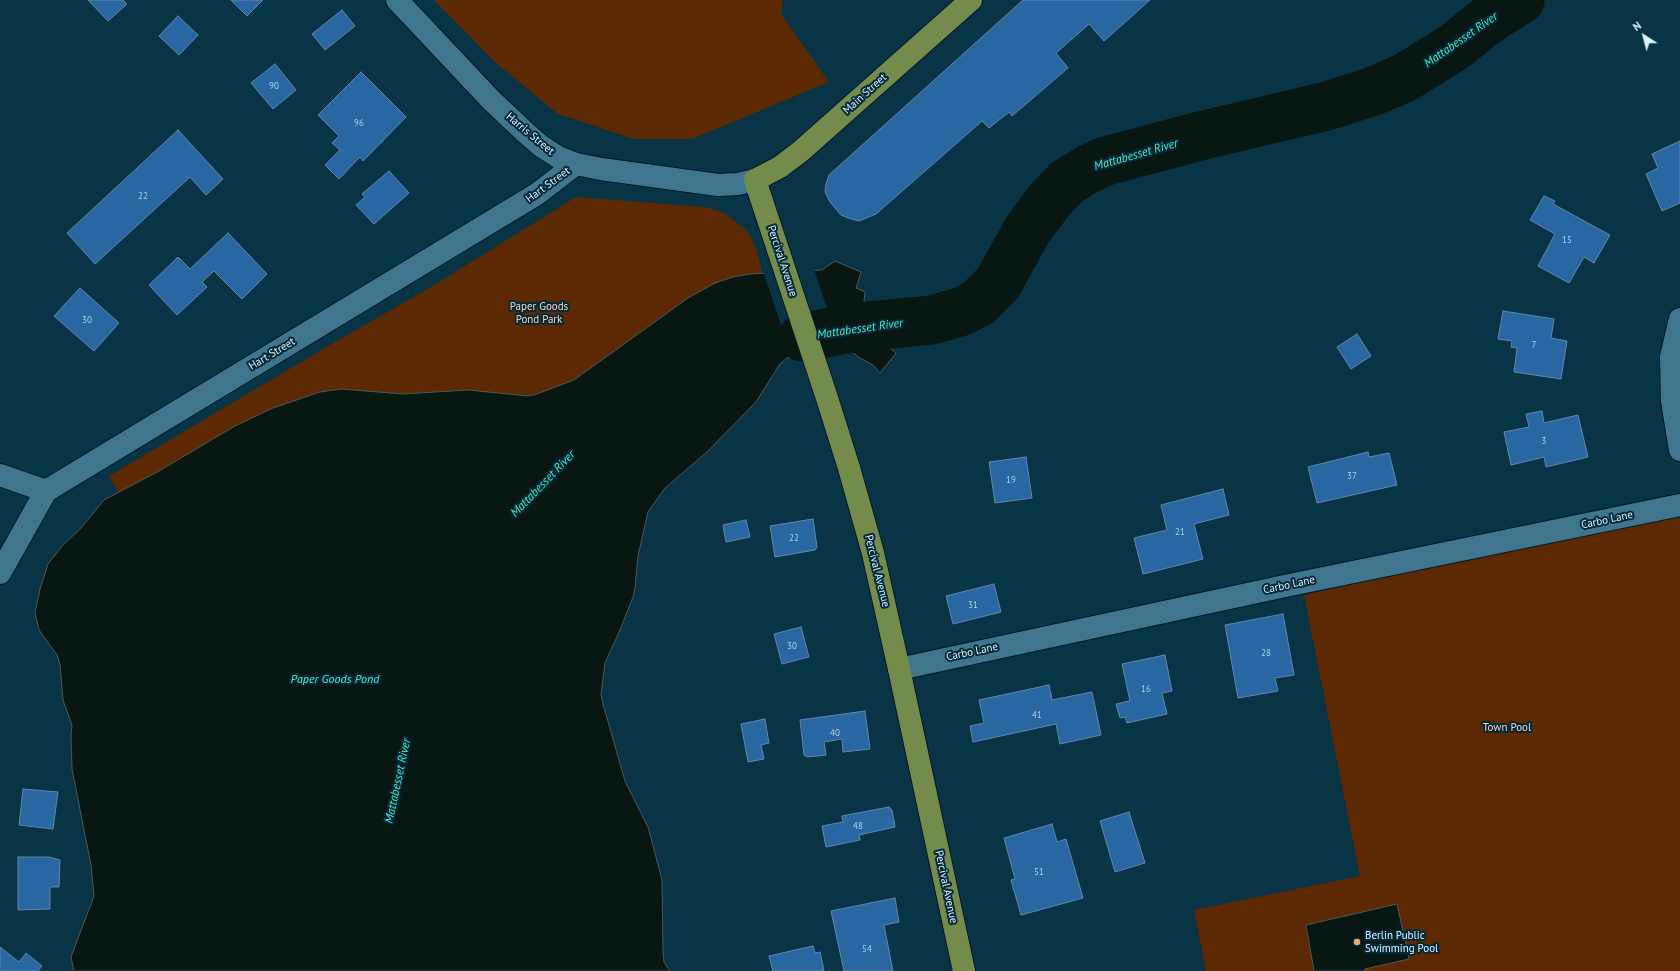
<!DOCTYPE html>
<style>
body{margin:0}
#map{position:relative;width:1680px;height:971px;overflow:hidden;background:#093445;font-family:"PT Sans",sans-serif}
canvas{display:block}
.north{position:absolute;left:1624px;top:16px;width:40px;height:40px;-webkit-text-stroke:3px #002a3b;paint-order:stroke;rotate:324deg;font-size:11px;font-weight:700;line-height:16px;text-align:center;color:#def3fe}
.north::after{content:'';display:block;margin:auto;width:14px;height:18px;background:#def3fe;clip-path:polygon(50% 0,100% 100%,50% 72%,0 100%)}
</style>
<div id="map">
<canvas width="1680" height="971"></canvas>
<div class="north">N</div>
</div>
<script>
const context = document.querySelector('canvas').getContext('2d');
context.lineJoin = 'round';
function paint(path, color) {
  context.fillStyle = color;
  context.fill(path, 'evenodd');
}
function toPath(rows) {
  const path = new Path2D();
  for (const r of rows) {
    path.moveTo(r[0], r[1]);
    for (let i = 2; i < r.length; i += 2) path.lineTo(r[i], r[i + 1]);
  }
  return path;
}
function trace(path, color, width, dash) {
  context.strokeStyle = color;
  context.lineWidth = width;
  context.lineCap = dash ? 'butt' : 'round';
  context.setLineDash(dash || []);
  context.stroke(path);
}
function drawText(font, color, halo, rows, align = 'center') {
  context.font = font + ' "PT Sans",sans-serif';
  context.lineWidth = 4;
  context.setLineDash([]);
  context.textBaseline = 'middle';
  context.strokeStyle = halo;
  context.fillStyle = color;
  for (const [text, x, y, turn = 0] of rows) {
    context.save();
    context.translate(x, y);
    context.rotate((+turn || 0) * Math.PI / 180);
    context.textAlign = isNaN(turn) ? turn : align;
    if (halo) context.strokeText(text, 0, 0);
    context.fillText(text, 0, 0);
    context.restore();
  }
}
const green = toPath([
 [434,0,783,0,781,14,829,82,692,139,634,139,558,114,496,63],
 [576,197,704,207,722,212,743,227,750,236,756,248,763,276,560,395,333,393,118,492,109,476,330,345,431,287],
 [1680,512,1680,971,1206,971,1194,910,1360,876,1304,595]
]);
const water = toPath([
 [835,261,861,272,856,288,865,292,864,301,866,318,874,332,879,339,896,353,880,373,873,365,860,358,847,348,801,353,787,358,780,364,756,402,707,452,665,488,648,512,638,556,635,588,633,597,620,630,605,663,601,694,603,704,625,781,648,827,662,880,663,953,664,962,670,971,74,971,71,957,94,896,91,865,72,769,71,736,72,725,63,700,60,664,57,655,39,630,35,613,40,589,48,564,62,546,80,529,104,500,159,471,235,426,273,408,320,392,341,389,403,394,468,390,528,396,534,395,574,380,688,298,715,283,733,277,750,274,822,270,835,261],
 [1397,904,1409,959,1365,969,1365,971,1314,971,1306,925,1397,904]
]);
const pier = toPath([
 [814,269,841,351,802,355,792,358,763,271]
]);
const river = toPath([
 [803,337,858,327,932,320,963,311,978,303,998,283,1028,229,1049,201,1067,182,1088,169,1106,161,1200,136,1327,106,1374,91,1404,78,1432,61,1454,47,1488,20,1520,0]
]);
const building = toPath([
 [88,0,123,0,127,4,108,21,88,0],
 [231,0,263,0,247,16,231,0],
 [1023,0,1150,0,1104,41,1089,24,1056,53,1068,68,1012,116,1009,112,989,128,982,121,876,214,859,221,848,218,841,215,830,202,825,192,826,184,829,175,1023,0],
 [342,10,355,26,325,50,312,34,342,10],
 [178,16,198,35,179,55,159,36,178,16],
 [275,64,296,90,273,109,251,83,275,64],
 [361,72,406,117,363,161,360,157,339,179,325,165,340,150,332,143,339,136,318,115,361,72],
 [178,130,223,179,206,195,190,177,95,264,67,233,178,130],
 [1680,141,1680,203,1662,211,1646,174,1658,168,1652,154,1680,141],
 [389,171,409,193,374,224,356,205,365,197,362,194,389,171],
 [1544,196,1555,201,1553,204,1610,235,1594,263,1584,257,1569,283,1538,266,1555,234,1530,220,1544,196],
 [228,233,267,274,242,299,214,271,202,282,207,287,177,315,149,285,178,257,190,269,228,233],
 [80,288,119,323,94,351,54,316,80,288],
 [1503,311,1554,319,1551,338,1567,341,1561,379,1514,372,1517,348,1511,347,1512,341,1498,339,1503,311],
 [1357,334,1371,356,1351,369,1337,347,1357,334],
 [1542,411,1544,423,1578,415,1588,457,1546,467,1544,457,1511,465,1504,432,1529,427,1526,414,1542,411],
 [1368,452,1369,457,1389,453,1397,485,1317,503,1308,467,1368,452],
 [1026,457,1032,498,995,503,989,462,1026,457],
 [1223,489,1229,515,1194,524,1203,559,1143,574,1134,538,1167,530,1161,505,1223,489],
 [813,519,817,547,815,550,775,557,770,526,813,519],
 [746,520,750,537,726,542,723,525,746,520],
 [994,584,1001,612,953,624,946,596,994,584],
 [1283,614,1294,675,1275,678,1278,691,1238,698,1225,625,1283,614],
 [801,627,809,657,782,664,774,634,801,627],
 [1165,655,1172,691,1162,693,1167,714,1127,723,1125,717,1120,718,1116,704,1130,701,1122,664,1165,655],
 [1049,685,1052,700,1092,692,1101,735,1060,744,1056,724,973,742,970,726,984,723,979,700,1049,685],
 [865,711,870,749,843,752,842,739,824,742,826,755,807,757,804,755,800,720,865,711],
 [765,719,769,743,761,745,764,759,748,762,741,724,765,719],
 [23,789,58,792,53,829,19,825,23,789],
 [889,807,892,810,895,827,859,835,860,840,826,847,822,826,843,822,842,816,889,807],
 [1129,812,1145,863,1115,872,1100,821,1129,812],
 [1052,824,1057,842,1066,839,1083,898,1021,915,1011,880,1015,879,1004,838,1052,824],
 [18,857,49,857,60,860,59,887,50,887,50,909,18,910,18,857],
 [895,898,899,922,884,925,893,971,844,971,831,911,895,898],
 [813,946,815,953,820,952,824,971,773,971,769,956,813,946],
 [0,947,19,962,26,953,42,966,38,971,0,971,0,947]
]);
const minor = toPath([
 [397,0,491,100,526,133,541,146,558,157,576,164,601,169,718,185,738,184,755,180],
 [1680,319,1671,357,1672,401,1680,450],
 [0,475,46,491],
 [0,573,46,491,537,194,576,164],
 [899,669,1285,586,1680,505]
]);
const primary = toPath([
 [964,971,899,669,873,553,849,468,827,398,755,180,780,167,801,151,971,0]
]);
const markers = [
 [1357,942,4,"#efa377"]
];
const numberNames = [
 ["90",274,86],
 ["96",359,123],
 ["22",143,196],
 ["15",1567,240],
 ["30",87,320],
 ["7",1534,345],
 ["3",1544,441],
 ["37",1352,476],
 ["19",1011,480],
 ["21",1180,532],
 ["22",794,538],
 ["31",973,605],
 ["30",792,646],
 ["28",1266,653],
 ["16",1146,689],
 ["41",1037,715],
 ["40",835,733],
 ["48",858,826],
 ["51",1039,872],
 ["54",867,949]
];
const streetNames = [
 ["Main Street",865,94,-42],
 ["Harris Street",530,134,40],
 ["Hart Street",548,185,-36],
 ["Percival Avenue",782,261,72],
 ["Hart Street",272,354,-31],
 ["Carbo Lane",1607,520,-12],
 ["Percival Avenue",877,571,76],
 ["Carbo Lane",1289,585,-12],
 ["Carbo Lane",972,652,-12],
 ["Percival Avenue",946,887,78]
];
const parkNames = [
 ["Paper Goods",539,307],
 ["Pond Park",539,320],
 ["Town Pool",1507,728]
];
const poiNames = [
 ["Berlin Public",1365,936],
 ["Swimming Pool",1365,949]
];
const waterNames = [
 ["Mattabesset River",1461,40,-35],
 ["Mattabesset River",1136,155,-16],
 ["Mattabesset River",860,329,-8],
 ["Mattabesset River",543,484,-46],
 ["Paper Goods Pond",335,680],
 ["Mattabesset River",398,781,-78]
];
paint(green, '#5d2903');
paint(water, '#091712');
trace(water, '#495959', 1);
paint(pier, '#093445');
trace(river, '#091712', 49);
paint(building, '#2867a2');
trace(building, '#6386ab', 1);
trace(minor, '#001a26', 24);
trace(primary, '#001a26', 24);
trace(minor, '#40758e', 22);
trace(primary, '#748b4c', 22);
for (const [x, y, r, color] of markers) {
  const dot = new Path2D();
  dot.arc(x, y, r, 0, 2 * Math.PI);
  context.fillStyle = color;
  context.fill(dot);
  trace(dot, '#002a3b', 1.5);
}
drawText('9px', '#b0d0e7', null, numberNames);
drawText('11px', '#def3fe', '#002a3b', streetNames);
drawText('11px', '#ffd4bc', '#002a3b', parkNames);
drawText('11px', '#def3fe', '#002a3b', poiNames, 'left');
drawText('italic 12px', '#4de8bc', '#002a3b', waterNames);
</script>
